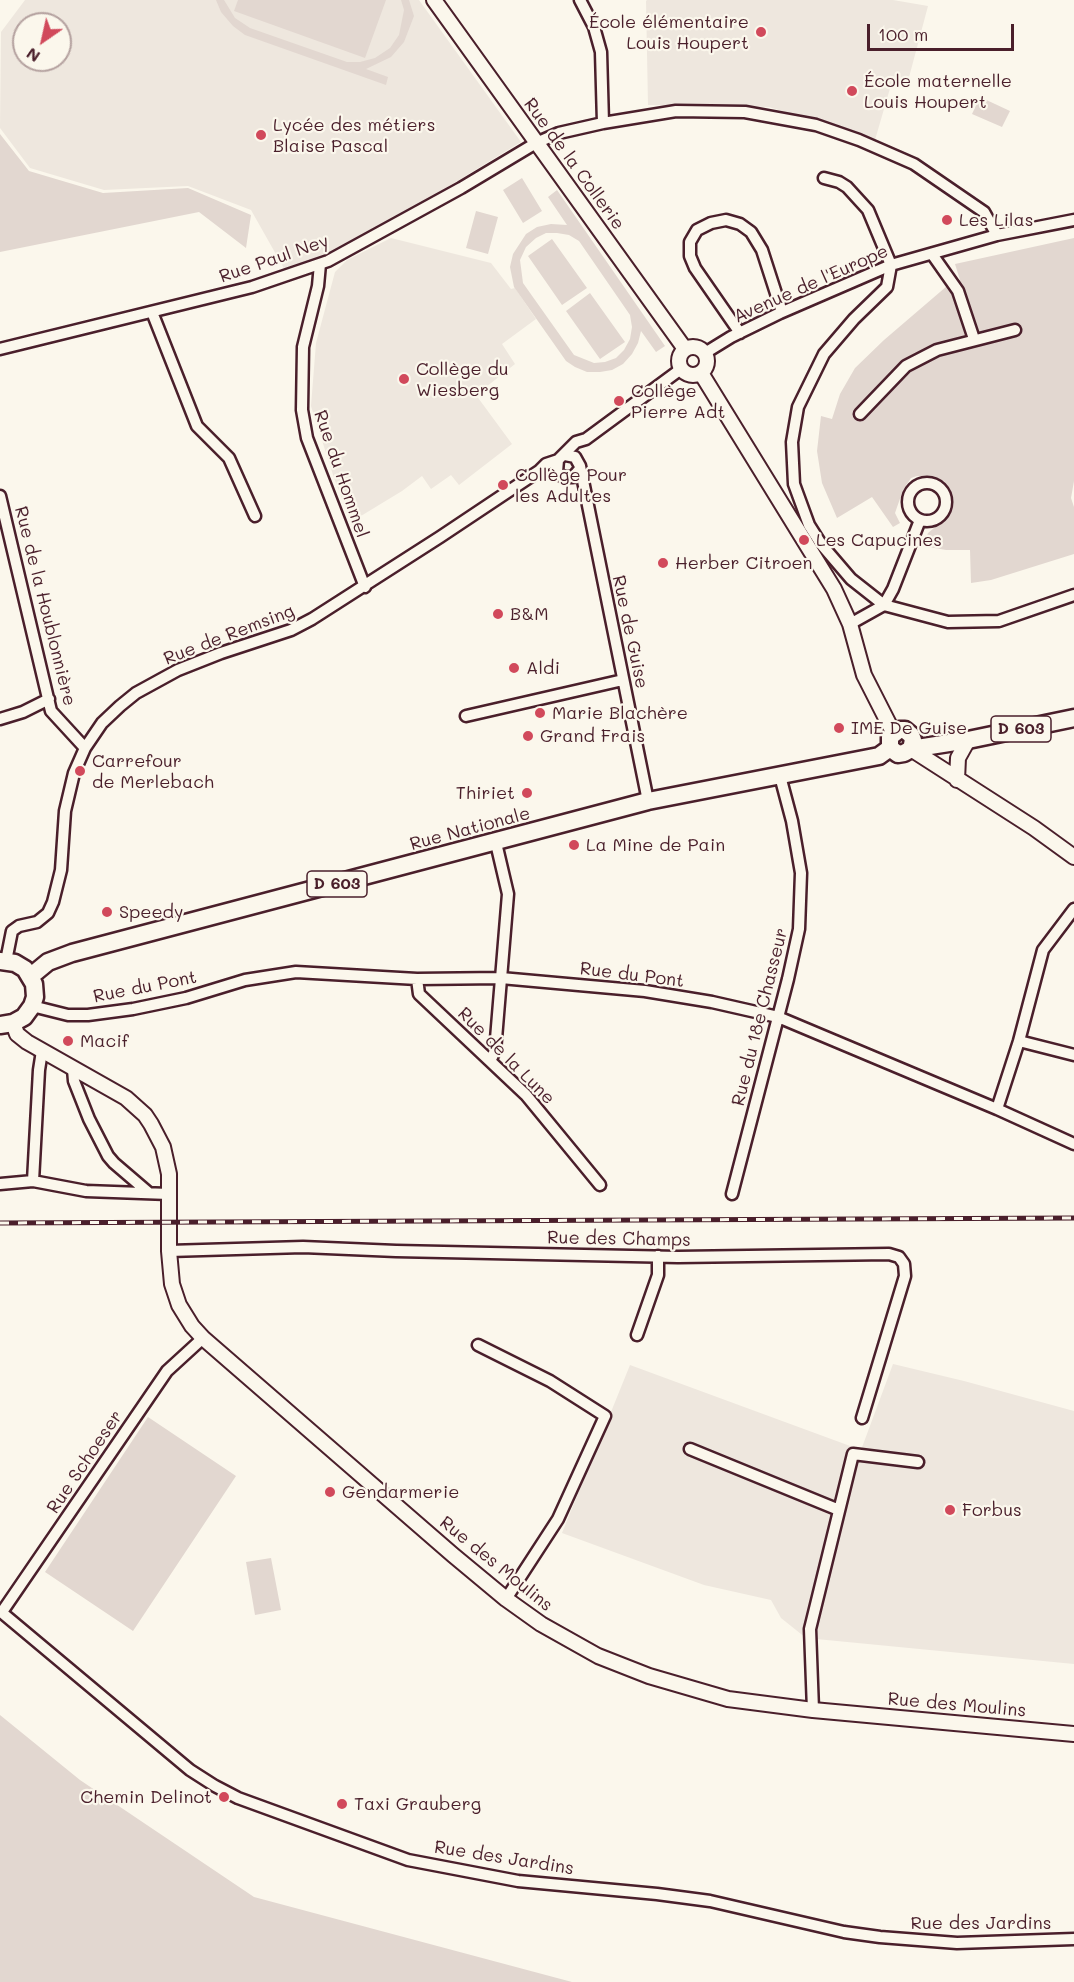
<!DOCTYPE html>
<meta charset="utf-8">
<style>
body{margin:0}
#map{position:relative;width:1074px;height:1982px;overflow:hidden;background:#fbf7ec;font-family:Mali,sans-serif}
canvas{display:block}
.north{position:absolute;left:12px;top:12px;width:60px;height:60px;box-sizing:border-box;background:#fbf7ec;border:2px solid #b4a19f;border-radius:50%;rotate:214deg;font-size:16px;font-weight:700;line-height:24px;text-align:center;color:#4a1f2b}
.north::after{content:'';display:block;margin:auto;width:21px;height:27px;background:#d1495b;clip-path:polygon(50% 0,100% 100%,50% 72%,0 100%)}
.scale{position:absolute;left:867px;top:24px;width:147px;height:27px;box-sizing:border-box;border:3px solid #4a1f2b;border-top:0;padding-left:8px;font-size:18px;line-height:21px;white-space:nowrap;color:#4a1f2b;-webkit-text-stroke:4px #fbf7ec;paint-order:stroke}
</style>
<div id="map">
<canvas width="1074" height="1982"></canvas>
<div class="north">N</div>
<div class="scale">100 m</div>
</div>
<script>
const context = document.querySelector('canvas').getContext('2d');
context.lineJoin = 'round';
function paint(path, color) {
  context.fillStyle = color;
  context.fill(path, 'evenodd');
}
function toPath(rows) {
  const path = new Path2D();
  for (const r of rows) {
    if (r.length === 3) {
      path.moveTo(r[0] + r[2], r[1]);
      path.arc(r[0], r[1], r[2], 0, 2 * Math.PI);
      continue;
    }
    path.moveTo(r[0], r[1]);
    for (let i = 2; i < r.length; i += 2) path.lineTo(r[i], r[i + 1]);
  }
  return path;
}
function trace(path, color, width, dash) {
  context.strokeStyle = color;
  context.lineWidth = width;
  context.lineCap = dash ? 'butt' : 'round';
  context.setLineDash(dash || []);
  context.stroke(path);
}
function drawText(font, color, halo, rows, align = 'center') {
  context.font = font + ' Mali,sans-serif';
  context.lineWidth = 4.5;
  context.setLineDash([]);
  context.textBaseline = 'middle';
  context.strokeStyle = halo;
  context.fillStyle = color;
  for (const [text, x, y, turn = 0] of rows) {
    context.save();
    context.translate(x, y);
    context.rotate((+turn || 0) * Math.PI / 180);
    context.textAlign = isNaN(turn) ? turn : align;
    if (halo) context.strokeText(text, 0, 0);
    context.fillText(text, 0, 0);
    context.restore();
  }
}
const built = toPath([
 [25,0,419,0,521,142,369,235,286,272,251,210,188,186,104,190,30,168,0,128,1,32],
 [24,24,60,24,60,60,24,60],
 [647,0,893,0,928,6,908,81,893,78,875,140,769,107,648,105,646,1],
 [391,238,491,263,511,289,515,288,536,319,502,344,515,364,476,395,512,444,459,485,451,475,431,489,422,476,402,491,351,522,334,478,311,406,316,343,335,272,347,260],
 [893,1364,964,1381,1074,1411,1074,1664,806,1638,781,1618,771,1600,704,1585,562,1533,630,1365,861,1450]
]);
const green = toPath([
 [216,0,224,0,235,18,250,28,347,62,360,62,375,58,390,48,399,35,404,10,401,0,409,0,414,16,404,42,391,57,366,69,388,77,386,85,245,35,233,26,221,12],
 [238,0,386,0,365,58,234,11],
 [980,97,1010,111,1002,127,972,114],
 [0,134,29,171,103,193,188,188,251,215,246,248,199,212,0,252],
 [522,178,542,211,523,223,503,190],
 [557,190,665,346,656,352,641,331,638,343,632,354,623,364,612,370,600,372,587,372,575,367,566,361,514,287,510,267,513,254,526,234,537,227,551,224,567,225,548,197],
 [546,233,557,233,569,235,579,241,630,315,632,327,630,339,624,350,616,358,605,362,594,363,574,355,523,283,520,260,526,247,536,238],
 [476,211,498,217,488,254,466,248],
 [1074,238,1074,481,1071,498,1074,507,1074,554,991,580,971,583,970,550,946,550,923,546,928,533,940,523,951,509,944,481,917,476,911,478,903,490,895,513,900,523,893,527,872,497,837,518,822,483,817,451,821,416,832,419,840,394,855,368,884,340,947,286,960,280,955,264],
 [552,239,587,288,562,305,528,256],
 [590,293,625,342,600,359,566,311],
 [148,1417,236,1476,133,1631,45,1572],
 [271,1558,281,1610,255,1615,246,1562],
 [0,1715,80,1780,254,1897,572,1982,0,1982]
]);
const street = toPath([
 [580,0,594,27,601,52,603,123],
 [824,178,839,182,847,187,868,210,891,265,887,287,854,319,824,354,798,407,792,442,794,484,809,525,821,544,851,579,884,605,948,622,999,621,1074,595],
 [932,254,958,291,974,339],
 [320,264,318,286,303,347,302,410,307,438,365,587],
 [152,312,197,426,229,458,255,516],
 [740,333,695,268,690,256,690,242,697,230,711,223,726,220,740,224,751,232,762,250,782,312],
 [0,349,252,287,328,261,461,188,536,143,559,133,603,123,676,111,745,112,816,125,859,140,914,164,984,212,997,235],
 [705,353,731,337,780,313,891,265,997,235,1074,220],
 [860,414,906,366,937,350,1015,330],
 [565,455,575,457,580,466,648,801],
 [558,460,557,472,563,477,573,477,579,470],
 [927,502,19],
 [0,496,51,711,85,748],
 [850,624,884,605,893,589,920,520],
 [466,716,623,680],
 [0,719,23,712,49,699],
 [6,961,12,931,19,926,37,922,48,913,53,902,61,870,65,811,74,773,85,748,102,723,120,706,136,693,178,670,221,653,291,630,312,619,440,537,539,471,546,464,558,460,576,442,586,439,681,369],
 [417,979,419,994,526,1095,600,1185],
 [32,1006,68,1015,88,1015,133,1009,186,998,245,980,296,972,417,979,501,978,645,991,712,1002,778,1017,997,1109,1074,1144],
 [1019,1041,1074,1055],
 [490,1061,495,1051,508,894,496,843],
 [73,1069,74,1081,89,1119,108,1156,114,1163,149,1193],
 [997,1109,1019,1041,1043,950,1074,909],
 [33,1181,39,1070,42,1051],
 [0,1184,33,1181,86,1191,169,1194],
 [732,1194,788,979,799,929,801,873,792,821,780,776],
 [169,1251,303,1247,396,1251,678,1257,889,1254,899,1257,904,1264,905,1276,862,1418],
 [637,1335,658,1275,658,1256],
 [478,1345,550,1381,605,1416,558,1519,506,1599],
 [690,1449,839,1510],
 [0,1611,190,1770,215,1786,238,1798,408,1860,518,1881,657,1894,710,1901,844,1932,880,1937,957,1943,1074,1939],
 [2,1612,167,1371,203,1338],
 [813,1710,810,1629,853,1454,918,1462]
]);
const secondary = toPath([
 [434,0,685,349],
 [693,361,14],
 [701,373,834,589,850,624,864,675,893,732],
 [911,749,1034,828,1074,857],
 [957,780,958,758,968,740],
 [13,1023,17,1034,27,1042,126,1098,145,1115,151,1124,163,1147,169,1174,169,1251,172,1284,179,1305,192,1326,203,1338,453,1555,506,1599,541,1624,598,1656,649,1676,728,1699,813,1710,1074,1734]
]);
const primary = toPath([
 [890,748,898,754,904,753,911,749,968,740,1074,718],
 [890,748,890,737,899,730,905,730,911,735,913,740,911,749],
 [0,961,15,963,25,969,34,984,35,997,32,1006,24,1017,13,1023,0,1025],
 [31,976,48,962,72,953,648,801,879,756,890,748]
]);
const rail = toPath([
 [0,1223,1074,1218]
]);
const markers = [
 [761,32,6,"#d1495b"],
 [852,91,6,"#d1495b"],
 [261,135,6,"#d1495b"],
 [947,220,6,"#d1495b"],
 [404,379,6,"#d1495b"],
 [619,401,6,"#d1495b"],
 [503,485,6,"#d1495b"],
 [804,540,6,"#d1495b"],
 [663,563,6,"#d1495b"],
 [498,614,6,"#d1495b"],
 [514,668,6,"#d1495b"],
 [540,713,6,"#d1495b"],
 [839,728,6,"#d1495b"],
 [528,736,6,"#d1495b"],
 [80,771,6,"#d1495b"],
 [527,793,6,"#d1495b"],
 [574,845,6,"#d1495b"],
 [107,912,6,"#d1495b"],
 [68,1041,6,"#d1495b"],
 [330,1492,6,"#d1495b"],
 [950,1510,6,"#d1495b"],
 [224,1797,6,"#d1495b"],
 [342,1804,6,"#d1495b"]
];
const shields = [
 [1021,729,60],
 [337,884,60]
];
const shieldNames = [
 ["D 603",1021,729],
 ["D 603",337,884]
];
const poiNames = [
 ["École élémentaire",749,22,"right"],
 ["Louis Houpert",749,43,"right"],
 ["École maternelle",864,81],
 ["Louis Houpert",864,102],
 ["Lycée des métiers",273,125],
 ["Blaise Pascal",273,146],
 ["Les Lilas",959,220],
 ["Collège du",416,369],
 ["Wiesberg",416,390],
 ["Collège",631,391],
 ["Pierre Adt",631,412],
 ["Collège Pour",515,475],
 ["les Adultes",515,496],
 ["Les Capucines",816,540],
 ["Herber Citroen",675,563],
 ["B&M",510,614],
 ["Aldi",526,668],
 ["Marie Blachère",552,713],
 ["IME De Guise",851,728],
 ["Grand Frais",540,736],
 ["Carrefour",92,761],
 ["de Merlebach",92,782],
 ["Thiriet",515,793,"right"],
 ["La Mine de Pain",586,845],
 ["Speedy",119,912],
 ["Macif",80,1041],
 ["Gendarmerie",342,1492],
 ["Forbus",962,1510],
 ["Chemin Delinot",212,1797,"right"],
 ["Taxi Grauberg",354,1804]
];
const streetNames = [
 ["Rue de la Collerie",574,164,54],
 ["Rue Paul Ney",274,259,-19],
 ["Avenue de l'Europe",811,284,-24],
 ["Rue du Hommel",341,474,71],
 ["Rue de la Houblonnière",45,606,76],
 ["Rue de Guise",630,632,78],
 ["Rue de Remsing",229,635,-21],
 ["Rue Nationale",470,829,-15],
 ["Rue du Pont",632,975,7],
 ["Rue du Pont",145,987,-11],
 ["Rue du 18e Chasseur",760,1017,-76],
 ["Rue de la Lune",506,1056,45],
 ["Rue des Champs",619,1239,1],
 ["Rue Schoeser",85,1462,-56],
 ["Rue des Moulins",496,1564,39],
 ["Rue des Moulins",957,1705,5],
 ["Rue des Jardins",504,1858,9],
 ["Rue des Jardins",981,1923]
];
paint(built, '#eee7de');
paint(green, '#e2d7d0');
trace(street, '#4a1f2b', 15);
trace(secondary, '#4a1f2b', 18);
trace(primary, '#4a1f2b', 21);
trace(street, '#fbf7ec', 10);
trace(secondary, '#fbf7ec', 14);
trace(primary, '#fbf7ec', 16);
trace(rail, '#4a1f2b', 5);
trace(rail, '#fbf7ec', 3, [9]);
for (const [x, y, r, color] of markers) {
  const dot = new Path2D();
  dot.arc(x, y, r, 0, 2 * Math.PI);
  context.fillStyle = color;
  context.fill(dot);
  trace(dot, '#fbf7ec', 2);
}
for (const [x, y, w] of shields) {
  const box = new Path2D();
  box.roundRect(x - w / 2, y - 13, w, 26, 4.5);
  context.fillStyle = '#fbf7ec';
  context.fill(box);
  trace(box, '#4a1f2b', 1.5);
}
drawText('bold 16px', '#4a1f2b', null, shieldNames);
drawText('18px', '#4a1f2b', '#fbf7ec', poiNames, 'left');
drawText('18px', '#4a1f2b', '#fbf7ec', streetNames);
</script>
